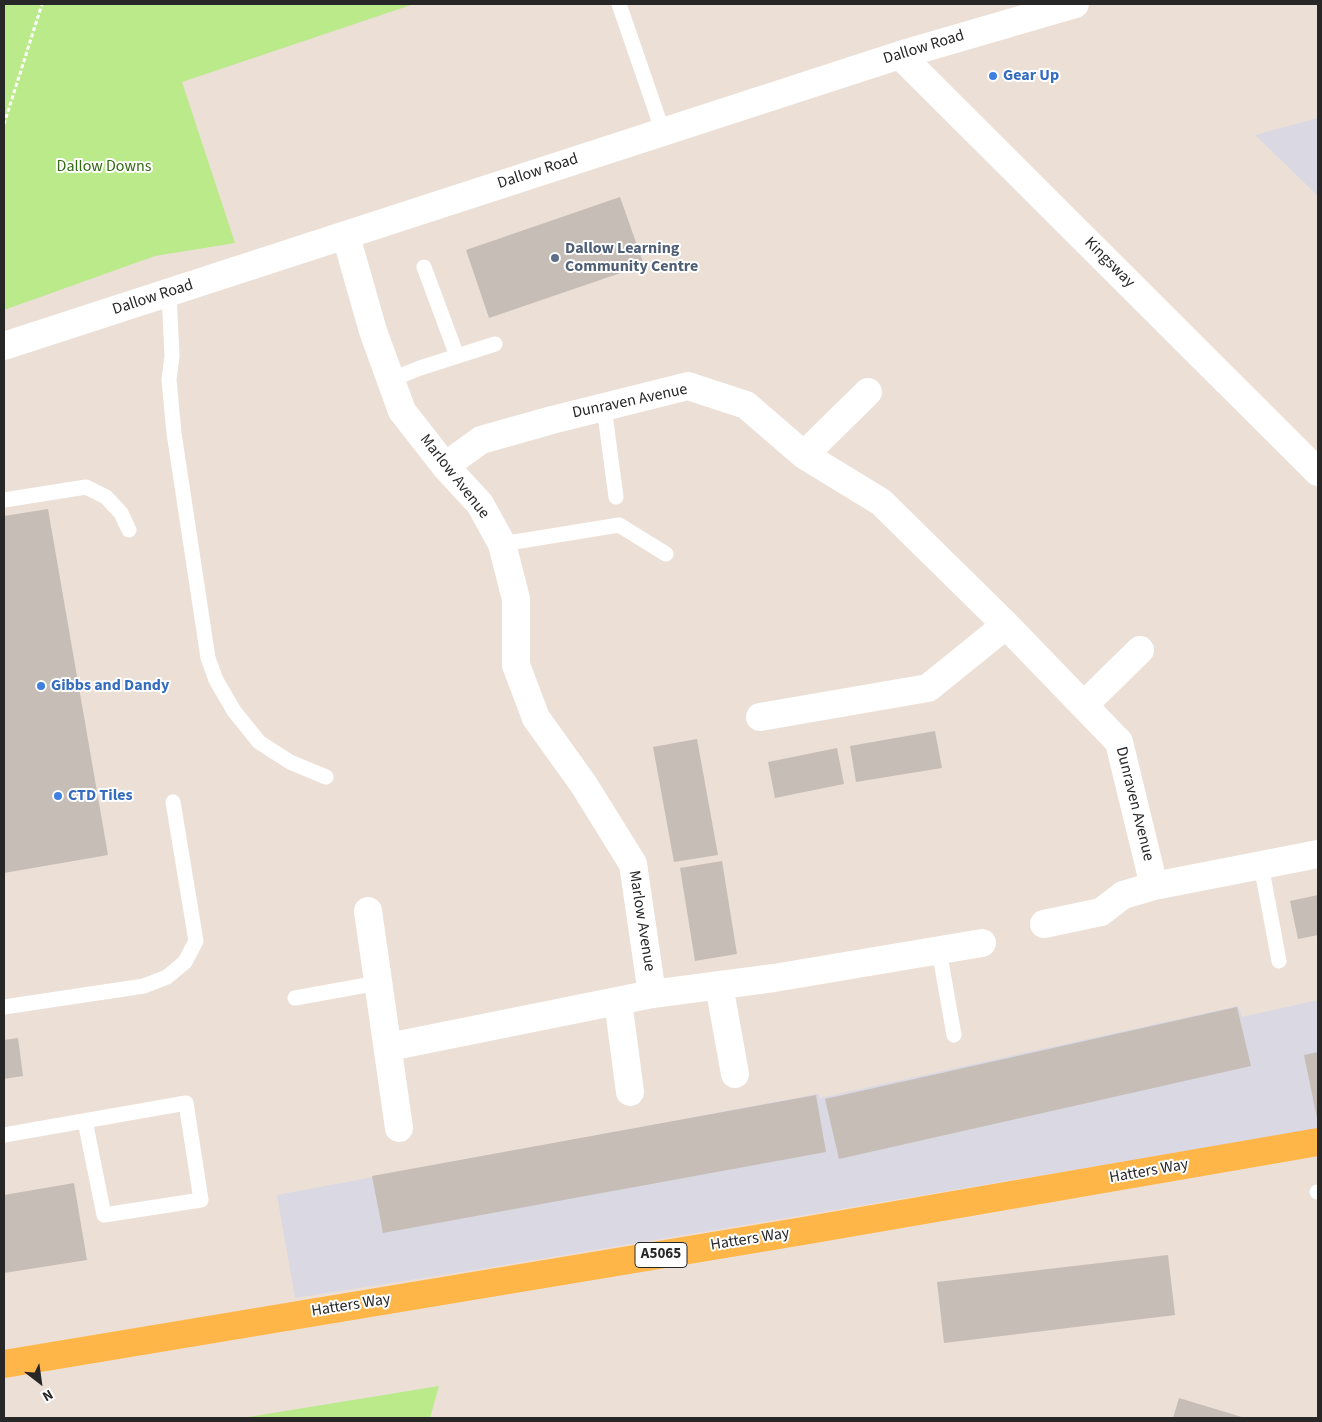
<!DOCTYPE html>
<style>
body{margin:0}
#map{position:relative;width:1322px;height:1422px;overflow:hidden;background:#ecdfd6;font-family:"Source Sans 3",sans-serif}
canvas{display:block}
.frame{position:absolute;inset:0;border:5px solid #272727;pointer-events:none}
.north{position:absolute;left:15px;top:1357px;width:50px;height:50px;-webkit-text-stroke:4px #fff;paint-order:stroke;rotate:150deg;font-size:14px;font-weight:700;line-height:20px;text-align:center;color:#272727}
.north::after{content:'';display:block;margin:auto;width:18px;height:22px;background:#272727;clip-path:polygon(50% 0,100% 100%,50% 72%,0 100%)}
</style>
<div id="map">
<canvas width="1322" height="1422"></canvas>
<div class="frame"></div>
<div class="north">N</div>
</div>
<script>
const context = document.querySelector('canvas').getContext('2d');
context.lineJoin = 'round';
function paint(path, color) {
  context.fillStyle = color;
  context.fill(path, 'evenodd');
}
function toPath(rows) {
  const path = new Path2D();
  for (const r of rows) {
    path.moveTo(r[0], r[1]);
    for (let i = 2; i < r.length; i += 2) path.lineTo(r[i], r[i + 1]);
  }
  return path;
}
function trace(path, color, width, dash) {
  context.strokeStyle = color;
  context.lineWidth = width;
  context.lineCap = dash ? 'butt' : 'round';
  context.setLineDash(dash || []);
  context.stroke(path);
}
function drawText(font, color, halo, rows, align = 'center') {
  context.font = font + ' "Source Sans 3",sans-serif';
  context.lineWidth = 4;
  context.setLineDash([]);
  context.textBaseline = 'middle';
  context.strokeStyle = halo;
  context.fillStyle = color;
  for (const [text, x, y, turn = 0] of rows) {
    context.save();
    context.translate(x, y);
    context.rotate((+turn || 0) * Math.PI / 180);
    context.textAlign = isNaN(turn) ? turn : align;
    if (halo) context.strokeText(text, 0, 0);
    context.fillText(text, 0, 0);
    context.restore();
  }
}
const industrial = toPath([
 [1318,118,1318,196,1255,135],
 [1318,1000,1318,1129,480,1269,295,1298,277,1195,818,1094,820,1098,1238,1006,1242,1017]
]);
const green = toPath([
 [4,4,414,4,182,82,235,243,155,256,4,310],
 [439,1386,430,1418,242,1418]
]);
const building = toPath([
 [620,197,644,265,489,318,466,250],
 [48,509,108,855,4,873,4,516],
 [935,731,942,768,856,782,850,746],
 [697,739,718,855,674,862,653,747],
 [837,748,844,784,775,798,768,762],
 [722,861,737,954,695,961,680,868],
 [1318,895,1318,935,1298,939,1290,901],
 [1237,1007,1251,1066,839,1159,825,1099],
 [18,1038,23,1076,4,1079,4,1040],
 [1318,1052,1318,1118,1317,1118,1304,1055],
 [816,1095,826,1152,383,1233,372,1176],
 [74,1183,87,1260,4,1273,4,1195],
 [1168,1255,1175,1315,944,1343,937,1282],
 [1179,1398,1245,1418,1173,1418]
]);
const path = toPath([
 [4,124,42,4]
]);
const service = toPath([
 [619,4,663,132],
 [424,267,457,356],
 [169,293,172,356,169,380,174,433,208,658,216,680,234,711,259,742,290,762,326,777],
 [390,380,420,368,495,344],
 [604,407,616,497],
 [4,500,86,487,106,497,121,513,129,530],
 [502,544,619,525,666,554],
 [1261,865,1279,961],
 [939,950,954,1035],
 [295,998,378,983],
 [4,1007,144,986,167,977,185,962,196,941,173,802],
 [4,1135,186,1103,201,1200,104,1215,85,1121],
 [1317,1192,1318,1192]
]);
const minor = toPath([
 [346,236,373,331,402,411,445,466,480,504,502,544,516,599,516,665,536,718,584,785,633,864,652,994,389,1047],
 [804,455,868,392],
 [445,466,481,440,552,420,688,386,746,405,804,455,881,502,1006,625,1119,742,1154,886,1318,854],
 [1084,705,1140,650],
 [760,717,928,688,1006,625],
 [368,911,399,1128],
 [1044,924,1101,912,1123,895,1154,886],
 [719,985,735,1074],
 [652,994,774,978,982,943],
 [618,1001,630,1092]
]);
const tertiary = toPath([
 [900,55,1318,472],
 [4,346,900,55,1075,4]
]);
const primary = toPath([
 [4,1364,803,1231,1318,1142]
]);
const markers = [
 [993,76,5,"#3f7fe0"],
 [555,258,5,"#5c6f8a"],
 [41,686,5,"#3f7fe0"],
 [58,796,5,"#3f7fe0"]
];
const shields = [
 [661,1255,52]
];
const shieldNames = [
 ["A5065",661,1255]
];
const streetNames = [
 ["Dallow Road",924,48,-17],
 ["Dallow Road",538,172,-18],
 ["Kingsway",1109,263,45],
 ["Dallow Road",153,298,-18],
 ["Dunraven Avenue",630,402,-12],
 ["Marlow Avenue",454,477,52],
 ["Dunraven Avenue",1134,804,76],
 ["Marlow Avenue",641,921,81],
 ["Hatters Way",1149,1172,-10],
 ["Hatters Way",750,1240,-9],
 ["Hatters Way",351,1306,-9]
];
const shopNames = [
 ["Gear Up",1003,76],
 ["Gibbs and Dandy",51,686],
 ["CTD Tiles",68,796]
];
const parkNames = [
 ["Dallow Downs",104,167]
];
const serviceNames = [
 ["Dallow Learning",565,249],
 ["Community Centre",565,267]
];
paint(industrial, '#d9d8e3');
paint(green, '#bbea8b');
paint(building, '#c6beb6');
trace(path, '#fff', 3, [4, 2.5]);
trace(service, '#fff', 15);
trace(minor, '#fff', 28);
trace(tertiary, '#fff', 28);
trace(primary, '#ffb648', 28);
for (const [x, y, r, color] of markers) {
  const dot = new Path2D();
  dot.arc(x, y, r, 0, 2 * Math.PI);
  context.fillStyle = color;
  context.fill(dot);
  trace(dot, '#fff', 2);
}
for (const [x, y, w] of shields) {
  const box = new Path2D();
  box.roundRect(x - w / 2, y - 12.5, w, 25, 4);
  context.fillStyle = '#fff';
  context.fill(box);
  trace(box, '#272727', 1);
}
drawText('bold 15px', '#272727', null, shieldNames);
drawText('16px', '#272727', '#fff', streetNames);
drawText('bold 16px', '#366cbe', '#fff', shopNames, 'left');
drawText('16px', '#326a11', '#fff', parkNames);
drawText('bold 16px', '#4e5e75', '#fff', serviceNames, 'left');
</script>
